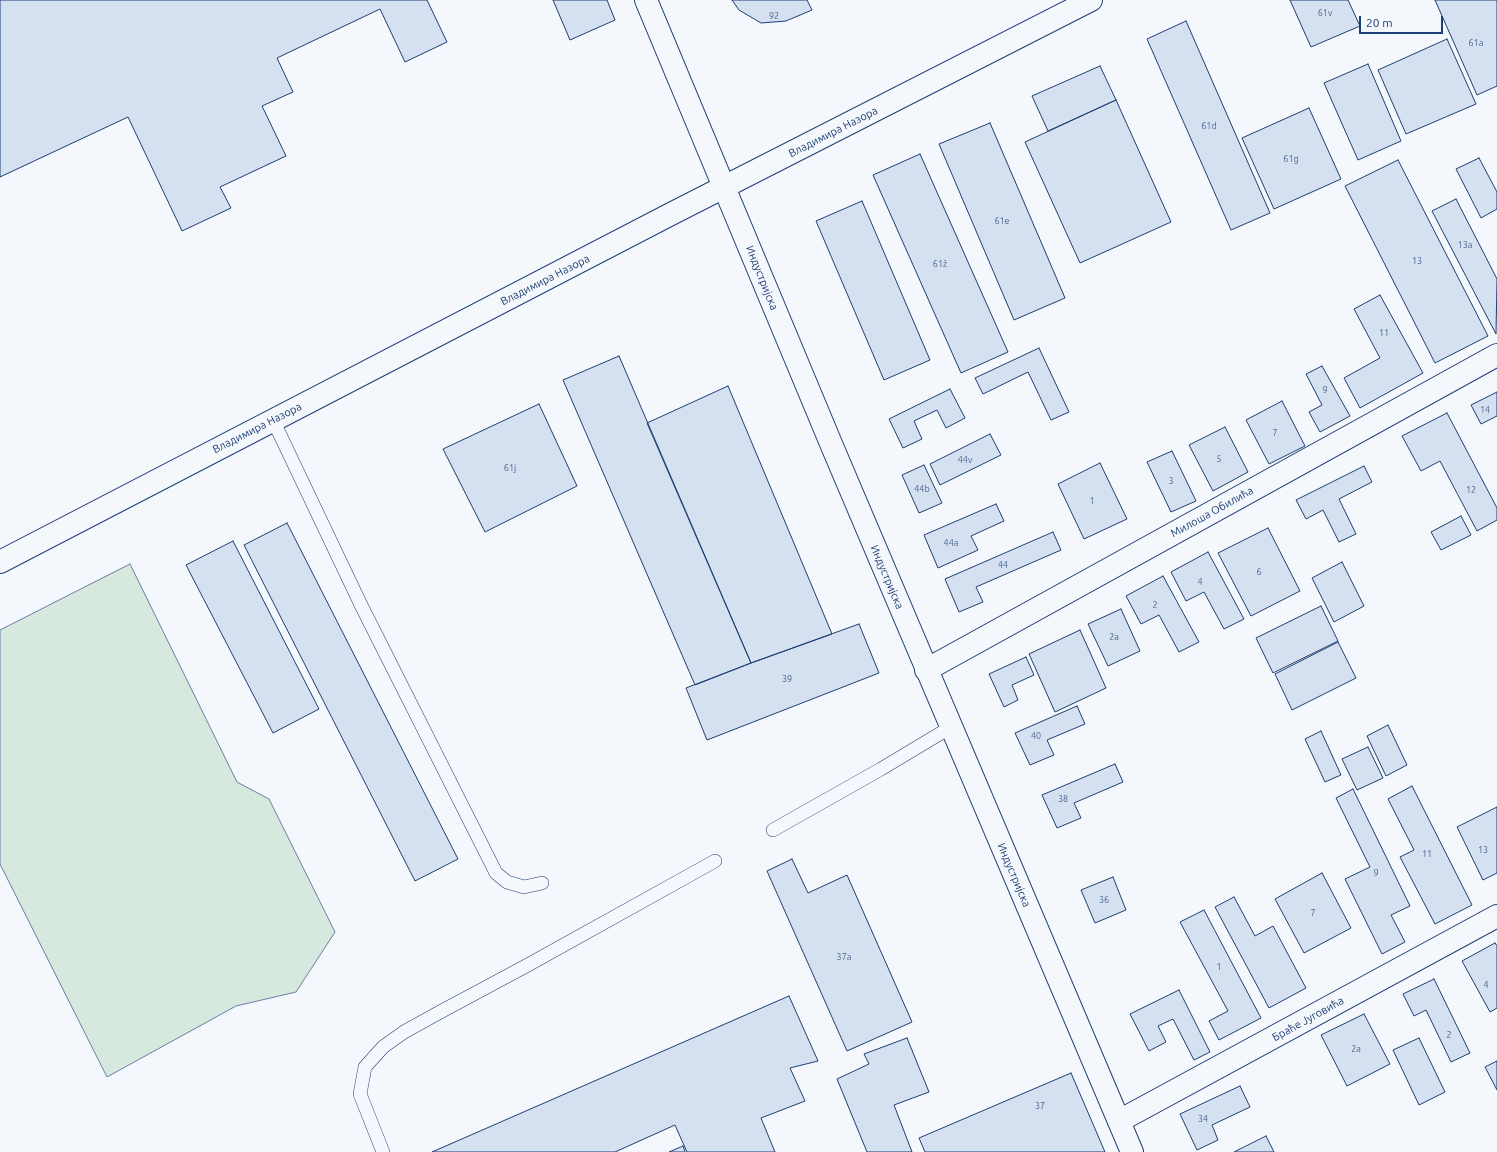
<!DOCTYPE html>
<meta charset="utf-8">
<style>
body{margin:0}
#map{position:relative;width:1497px;height:1152px;overflow:hidden;background:#f4f7fb;font-family:Ubuntu,sans-serif}
canvas{display:block}
.scale{position:absolute;left:1359px;top:16px;width:84px;height:18px;box-sizing:border-box;border:2px solid #1d3f73;border-top:0;padding-left:5px;font-size:12px;line-height:14px;white-space:nowrap;color:#1d3f73;-webkit-text-stroke:3px #f4f7fb;paint-order:stroke}
</style>
<div id="map">
<canvas width="1497" height="1152"></canvas>
<div class="scale">20 m</div>
</div>
<script>
const context = document.querySelector('canvas').getContext('2d');
context.lineJoin = 'round';
function paint(path, color) {
  context.fillStyle = color;
  context.fill(path, 'evenodd');
}
function toPath(rows) {
  const path = new Path2D();
  for (const r of rows) {
    path.moveTo(r[0], r[1]);
    for (let i = 2; i < r.length; i += 2) path.lineTo(r[i], r[i + 1]);
  }
  return path;
}
function trace(path, color, width, dash) {
  context.strokeStyle = color;
  context.lineWidth = width;
  context.lineCap = dash ? 'butt' : 'round';
  context.setLineDash(dash || []);
  context.stroke(path);
}
function drawText(font, color, halo, rows, align = 'center') {
  context.font = font + ' Ubuntu,sans-serif';
  context.lineWidth = 3;
  context.setLineDash([]);
  context.textBaseline = 'middle';
  context.strokeStyle = halo;
  context.fillStyle = color;
  for (const [text, x, y, turn = 0] of rows) {
    context.save();
    context.translate(x, y);
    context.rotate((+turn || 0) * Math.PI / 180);
    context.textAlign = isNaN(turn) ? turn : align;
    if (halo) context.strokeText(text, 0, 0);
    context.fillText(text, 0, 0);
    context.restore();
  }
}
const green = toPath([
 [130,564,237,782,269,799,335,932,296,992,236,1006,107,1077,0,864,0,630,130,564]
]);
const building = toPath([
 [0,0,427,0,447,42,405,62,380,9,277,58,293,92,262,106,286,156,220,187,231,208,182,231,128,117,0,177,0,0],
 [553,0,607,0,615,20,570,40,553,0],
 [732,0,807,0,812,10,786,21,761,23,739,10,732,0],
 [1290,0,1348,0,1360,26,1311,47,1290,0],
 [1435,0,1497,0,1497,86,1477,95,1435,0],
 [1186,21,1270,213,1231,230,1147,39,1186,21],
 [1447,39,1476,104,1406,134,1378,70,1447,39],
 [1368,64,1401,141,1358,160,1324,83,1368,64],
 [1100,66,1116,100,1048,131,1032,96,1100,66],
 [1116,100,1171,222,1080,263,1025,142,1116,100],
 [1309,108,1341,179,1274,209,1242,138,1309,108],
 [990,123,1065,298,1014,320,939,144,990,123],
 [920,154,1008,352,961,373,873,175,920,154],
 [1479,158,1497,192,1497,209,1481,218,1456,169,1479,158],
 [1398,160,1488,336,1435,363,1345,186,1398,160],
 [1456,199,1497,279,1496,334,1432,211,1456,199],
 [862,201,930,360,884,380,816,221,862,201],
 [1380,295,1423,373,1360,408,1344,378,1380,358,1354,309,1380,295],
 [1039,348,1069,412,1051,420,1028,372,983,394,975,378,1039,348],
 [619,356,751,663,695,685,563,380,619,356],
 [1322,366,1350,416,1320,432,1309,412,1322,405,1306,374,1322,366],
 [728,386,832,634,751,663,647,423,728,386],
 [950,389,965,418,946,428,937,410,914,421,922,439,903,448,889,419,950,389],
 [1497,392,1497,416,1481,424,1471,405,1497,392],
 [1282,401,1305,446,1269,464,1246,420,1282,401],
 [539,404,577,486,485,532,443,449,539,404],
 [1447,413,1497,508,1497,520,1477,531,1440,461,1421,471,1402,436,1447,413],
 [1225,427,1248,472,1213,491,1189,445,1225,427],
 [990,434,1001,455,940,485,930,464,990,434],
 [1172,451,1196,501,1171,512,1147,462,1172,451],
 [1100,463,1127,519,1084,539,1058,484,1100,463],
 [924,465,942,503,919,513,902,475,924,465],
 [1364,466,1372,482,1339,499,1356,534,1339,542,1323,510,1306,519,1296,500,1364,466],
 [996,504,1004,521,971,536,978,550,938,568,924,535,996,504],
 [1461,516,1471,535,1441,550,1431,532,1461,516],
 [287,523,458,859,415,881,244,545,287,523],
 [1268,528,1300,591,1251,616,1218,553,1268,528],
 [1053,532,1061,550,976,587,983,602,959,612,945,579,1053,532],
 [233,541,319,709,273,733,186,565,233,541],
 [1208,552,1244,619,1224,629,1204,592,1186,601,1171,572,1208,552],
 [1342,562,1364,606,1334,622,1312,578,1342,562],
 [1163,576,1199,642,1179,652,1159,615,1141,624,1126,596,1163,576],
 [1321,606,1338,641,1273,673,1256,638,1321,606],
 [1121,609,1140,651,1108,666,1088,624,1121,609],
 [859,624,879,673,707,740,686,688,751,663,859,624],
 [1080,630,1106,688,1055,712,1029,654,1080,630],
 [1338,642,1356,678,1292,710,1275,674,1338,642],
 [1026,657,1034,675,1012,685,1018,700,1004,707,989,674,1026,657],
 [1077,706,1085,724,1047,740,1054,755,1030,765,1015,733,1077,706],
 [1388,725,1407,765,1386,776,1367,736,1388,725],
 [1321,731,1341,775,1325,782,1305,739,1321,731],
 [1368,747,1383,778,1357,790,1342,759,1368,747],
 [1115,764,1123,782,1074,803,1081,818,1057,828,1042,795,1115,764],
 [1412,786,1472,905,1435,924,1400,857,1414,850,1388,799,1412,786],
 [1353,789,1410,906,1391,915,1405,942,1382,954,1345,879,1370,867,1336,798,1353,789],
 [1497,807,1497,873,1483,880,1457,827,1497,807],
 [792,859,808,893,847,875,912,1022,847,1051,767,871,792,859],
 [1322,873,1351,928,1304,953,1275,899,1322,873],
 [1113,877,1126,910,1095,923,1081,890,1113,877],
 [1234,897,1255,936,1273,926,1306,988,1269,1008,1215,907,1234,897],
 [1204,910,1261,1018,1219,1040,1209,1021,1228,1011,1180,922,1204,910],
 [1495,943,1497,946,1497,1008,1490,1012,1462,961,1495,943],
 [1434,979,1470,1053,1451,1062,1426,1010,1414,1016,1403,994,1434,979],
 [1179,990,1210,1052,1194,1060,1173,1019,1158,1026,1166,1042,1149,1051,1130,1014,1179,990],
 [789,996,818,1061,790,1068,805,1101,761,1118,775,1152,687,1152,675,1125,615,1152,432,1152,789,996],
 [1364,1014,1390,1064,1347,1086,1321,1035,1364,1014],
 [907,1038,929,1092,894,1105,912,1152,867,1152,837,1079,869,1064,864,1054,907,1038],
 [1419,1038,1445,1092,1419,1105,1393,1050,1419,1038],
 [1497,1061,1497,1090,1485,1067,1497,1061],
 [1071,1073,1105,1152,925,1152,919,1138,1071,1073],
 [1240,1086,1250,1107,1212,1125,1218,1140,1197,1150,1180,1114,1240,1086],
 [1266,1136,1274,1152,1234,1152,1266,1136],
 [683,1146,685,1152,669,1152,683,1146]
]);
const lane = toPath([
 [273,420,361,605,496,873,507,882,524,887,542,883],
 [773,830,881,769,951,727],
 [383,1152,360,1094,365,1067,383,1047,404,1032,442,1011,526,966,715,861]
]);
const street = toPath([
 [926,670,1497,355],
 [1119,1121,1497,916]
]);
const secondary = toPath([
 [646,0,832,446,1132,1152],
 [0,562,671,214,1091,0]
]);
const numberNames = [
 ["61v",1325,13],
 ["92",774,16],
 ["61a",1476,43],
 ["61d",1209,126],
 ["61g",1291,159],
 ["61e",1002,221],
 ["13a",1465,245],
 ["13",1417,261],
 ["61ž",940,264],
 ["11",1384,333],
 ["9",1325,390],
 ["14",1485,410],
 ["7",1275,433],
 ["5",1219,459],
 ["44v",965,460],
 ["61j",510,468],
 ["3",1171,481],
 ["44b",922,489],
 ["12",1471,490],
 ["1",1092,501],
 ["44a",951,543],
 ["44",1003,565],
 ["6",1259,572],
 ["4",1200,582],
 ["2",1155,605],
 ["2a",1114,637],
 ["39",787,679],
 ["40",1036,736],
 ["38",1063,799],
 ["13",1483,850],
 ["11",1427,854],
 ["9",1376,873],
 ["36",1104,900],
 ["7",1313,913],
 ["37a",844,957],
 ["1",1219,967],
 ["4",1486,985],
 ["2",1449,1035],
 ["2a",1356,1049],
 ["37",1040,1106],
 ["34",1203,1119]
];
const streetNames = [
 ["Владимира Назора",833,132,-27],
 ["Индустријска",762,278,68],
 ["Владимира Назора",545,280,-27],
 ["Владимира Назора",257,428,-27],
 ["Милоша Обилића",1212,512,-29],
 ["Индустријска",887,577,67],
 ["Индустријска",1014,875,67],
 ["Браће Југовића",1308,1019,-29]
];
paint(green, '#d7e8df');
trace(green, '#687fa3', 1);
paint(building, '#d5e0f0');
trace(building, '#1d3f73', 1);
trace(lane, '#1d3f73', 14);
trace(street, '#1d3f73', 24);
trace(secondary, '#1d3f73', 24);
trace(lane, '#f4f7fb', 13);
trace(street, '#f4f7fb', 22);
trace(secondary, '#f4f7fb', 22);
drawText('9px', '#4b6792', null, numberNames);
drawText('11px', '#1d3f73', '#f4f7fb', streetNames);
</script>
